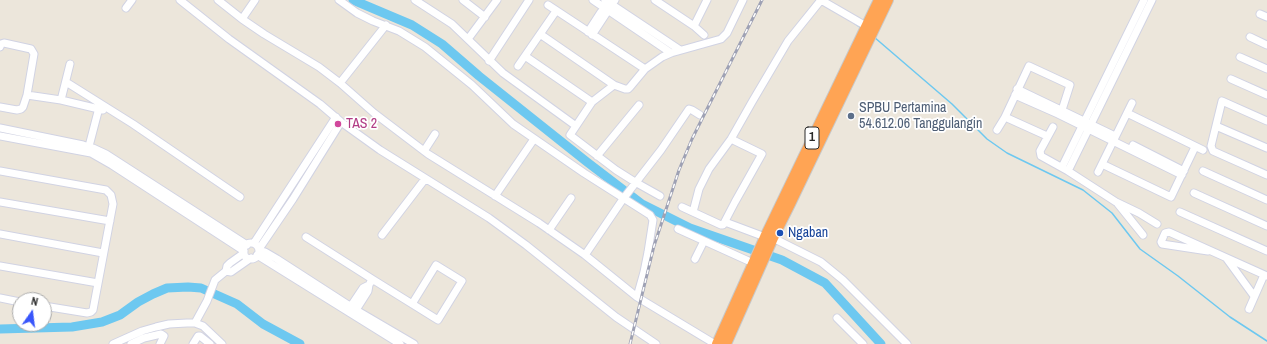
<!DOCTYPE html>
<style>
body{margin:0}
#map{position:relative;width:1267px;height:344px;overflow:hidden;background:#ece6db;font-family:"Archivo Narrow",sans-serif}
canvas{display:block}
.north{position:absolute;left:12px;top:292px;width:40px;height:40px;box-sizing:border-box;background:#fff;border:1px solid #aaa;border-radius:50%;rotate:14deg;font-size:11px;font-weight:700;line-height:16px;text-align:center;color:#2a2a2a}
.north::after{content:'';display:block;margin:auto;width:14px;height:18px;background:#3956fb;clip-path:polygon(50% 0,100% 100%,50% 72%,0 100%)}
</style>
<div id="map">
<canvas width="1267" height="344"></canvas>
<div class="north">N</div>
</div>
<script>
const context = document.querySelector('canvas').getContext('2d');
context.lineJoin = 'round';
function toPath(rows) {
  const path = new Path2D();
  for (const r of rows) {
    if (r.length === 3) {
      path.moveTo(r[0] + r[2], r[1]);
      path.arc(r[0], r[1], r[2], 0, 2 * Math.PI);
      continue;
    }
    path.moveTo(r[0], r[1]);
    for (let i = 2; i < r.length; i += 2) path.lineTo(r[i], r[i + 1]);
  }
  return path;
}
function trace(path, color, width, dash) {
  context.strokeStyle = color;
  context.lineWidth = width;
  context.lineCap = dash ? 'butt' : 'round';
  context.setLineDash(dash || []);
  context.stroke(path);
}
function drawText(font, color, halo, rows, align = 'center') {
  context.font = font + ' "Archivo Narrow",sans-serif';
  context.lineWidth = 3.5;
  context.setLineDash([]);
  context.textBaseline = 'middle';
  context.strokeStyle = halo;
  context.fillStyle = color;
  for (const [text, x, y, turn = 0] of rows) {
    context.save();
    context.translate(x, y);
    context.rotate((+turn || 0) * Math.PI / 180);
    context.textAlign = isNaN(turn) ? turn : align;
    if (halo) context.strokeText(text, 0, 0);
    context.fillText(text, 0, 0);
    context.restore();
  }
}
const stream = toPath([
 [854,23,861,28],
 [874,37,952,104,987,139,1007,153,1083,190,1112,213,1140,249,1178,276,1230,317,1267,341]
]);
const river = toPath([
 [353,0,412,25,442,44,479,76,587,162,642,204,690,228,782,260,825,283,881,344],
 [0,329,72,327,102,322,120,315,138,302,153,294,167,288,188,287,201,288,237,304,263,324,300,344]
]);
const minor = toPath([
 [180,0,229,39,320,104,341,122,380,150,489,218,526,245,616,317,656,344],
 [218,0,242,19,264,34,319,67,340,83,374,113,428,154,539,223,585,255,637,297,715,344],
 [339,0,357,13,373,21,399,31,425,47,472,85,513,124,584,173,650,215,653,220,648,252,644,272,637,297],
 [415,0,452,24,503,73,576,126,592,102,614,85,625,89,628,89,630,87,645,69,662,57,671,53,721,39,727,33,743,0],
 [463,0,485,17],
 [593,0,671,53],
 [605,0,680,50],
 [655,0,694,26,707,0],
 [821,0,866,26],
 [548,5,645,69],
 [126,8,132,0],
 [1260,14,1267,17],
 [242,19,255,0],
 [694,26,704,35],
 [588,32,601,12],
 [540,34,614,85],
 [592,35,615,0],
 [1250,37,1267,45],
 [468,39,497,0],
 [0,47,1,44,4,43,31,49,34,54,27,95,23,107,21,109,17,110,0,107],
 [525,56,592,102],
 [1240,57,1267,69],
 [489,61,529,0],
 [518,66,556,11],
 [1231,79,1267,95],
 [66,82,133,124,240,197],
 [340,83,386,25],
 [1017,89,1115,136],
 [27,95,61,100,103,110],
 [1015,95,1058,114,1182,175],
 [61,100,70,64],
 [1127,113,1203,150],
 [1005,117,1047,136],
 [1267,121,1222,101,1211,146,1213,151,1267,175],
 [576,126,570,135,616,170,635,182,660,196],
 [1216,126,1267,148],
 [1053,127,1040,151,1041,156,1068,171,1116,202,1139,213,1157,224],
 [0,128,83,145,93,148,106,154,247,245],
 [997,130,1005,117,1029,66,1070,85,1062,110],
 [0,136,91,153,112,165,244,251],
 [1133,145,1184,171],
 [88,150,100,104],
 [424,151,435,134],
 [597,156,639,105],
 [1102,164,1171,197,1195,147],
 [1062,167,1144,0],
 [0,171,106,190,111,195,113,204,93,310,91,312,87,313,44,306],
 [1068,171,1152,0],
 [1203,171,1267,200],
 [1098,172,1132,103],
 [1194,193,1267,226],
 [495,196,534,139],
 [0,202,110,221],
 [1118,204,1143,235],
 [682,207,721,225,723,225,735,202,762,154,731,139],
 [693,212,699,189,709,169,731,139,752,102,788,41,821,0],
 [1180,212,1267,251],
 [725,222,765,237],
 [678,229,753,263],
 [549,230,571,198],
 [0,234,103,253],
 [382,235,425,179],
 [306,237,372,279,369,285,368,291,354,313],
 [773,238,821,262,843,280,907,344],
 [254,243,336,117],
 [251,251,8],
 [259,249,293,199,341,122],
 [259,250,265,252,277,259,356,310,414,344],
 [1208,251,1162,244,1161,242,1165,233,1169,232,1267,276],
 [257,255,400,344],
 [585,255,623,199,661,150,689,109,692,110,700,115],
 [695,259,704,241],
 [1227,259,1254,296],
 [0,266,98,283],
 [226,271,231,272,251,258],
 [372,279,438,320,462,281,436,265,412,304],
 [0,298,20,302],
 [349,309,363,288,369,285],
 [1249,309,1264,275],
 [837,318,863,344],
 [195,323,207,301,215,280,226,271,227,266,230,263,244,253],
 [113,344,142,331,156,327,169,324,187,323,195,323,203,326,222,344],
 [131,344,144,338,161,334,164,336,160,344],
 [193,344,198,336,200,336,210,344]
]);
const highway = toPath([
 [717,344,765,237,879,0],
 [726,344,773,238,790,204,888,0]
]);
const rail = toPath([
 [630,344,654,246,679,170,692,139,703,117,762,0]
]);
const markers = [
 [851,116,4,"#5c6f8a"],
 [338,124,4,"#d1479c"],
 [780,233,4,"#1a4fb4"]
];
const shields = [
 [812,138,14]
];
const shieldNames = [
 ["1",812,138]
];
const serviceNames = [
 ["SPBU Pertamina",859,108],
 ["54.612.06 Tanggulangin",859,124]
];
const hotelNames = [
 ["TAS 2",346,124]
];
const transitNames = [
 ["Ngaban",788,233]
];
trace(stream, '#6dc8f0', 1.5);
trace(river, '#6dc8f0', 9);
trace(minor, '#d1d3e3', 9);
trace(highway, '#c8c8c8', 12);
trace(minor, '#fff', 7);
trace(highway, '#ffa454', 10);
trace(rail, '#9ea1b4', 3);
trace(rail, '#fff', 1.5, [4.5]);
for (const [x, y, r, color] of markers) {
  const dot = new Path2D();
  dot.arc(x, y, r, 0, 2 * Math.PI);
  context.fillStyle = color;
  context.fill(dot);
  trace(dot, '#fff', 1.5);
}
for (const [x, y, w] of shields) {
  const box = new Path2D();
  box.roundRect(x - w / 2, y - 11, w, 22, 3);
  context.fillStyle = '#fff';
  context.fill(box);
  trace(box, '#2a2a2a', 1);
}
drawText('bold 13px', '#2a2a2a', null, shieldNames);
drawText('14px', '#4e5e75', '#fff', serviceNames, 'left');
drawText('14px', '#b23c85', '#fff', hotelNames, 'left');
drawText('14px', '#164399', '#fff', transitNames, 'left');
</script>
